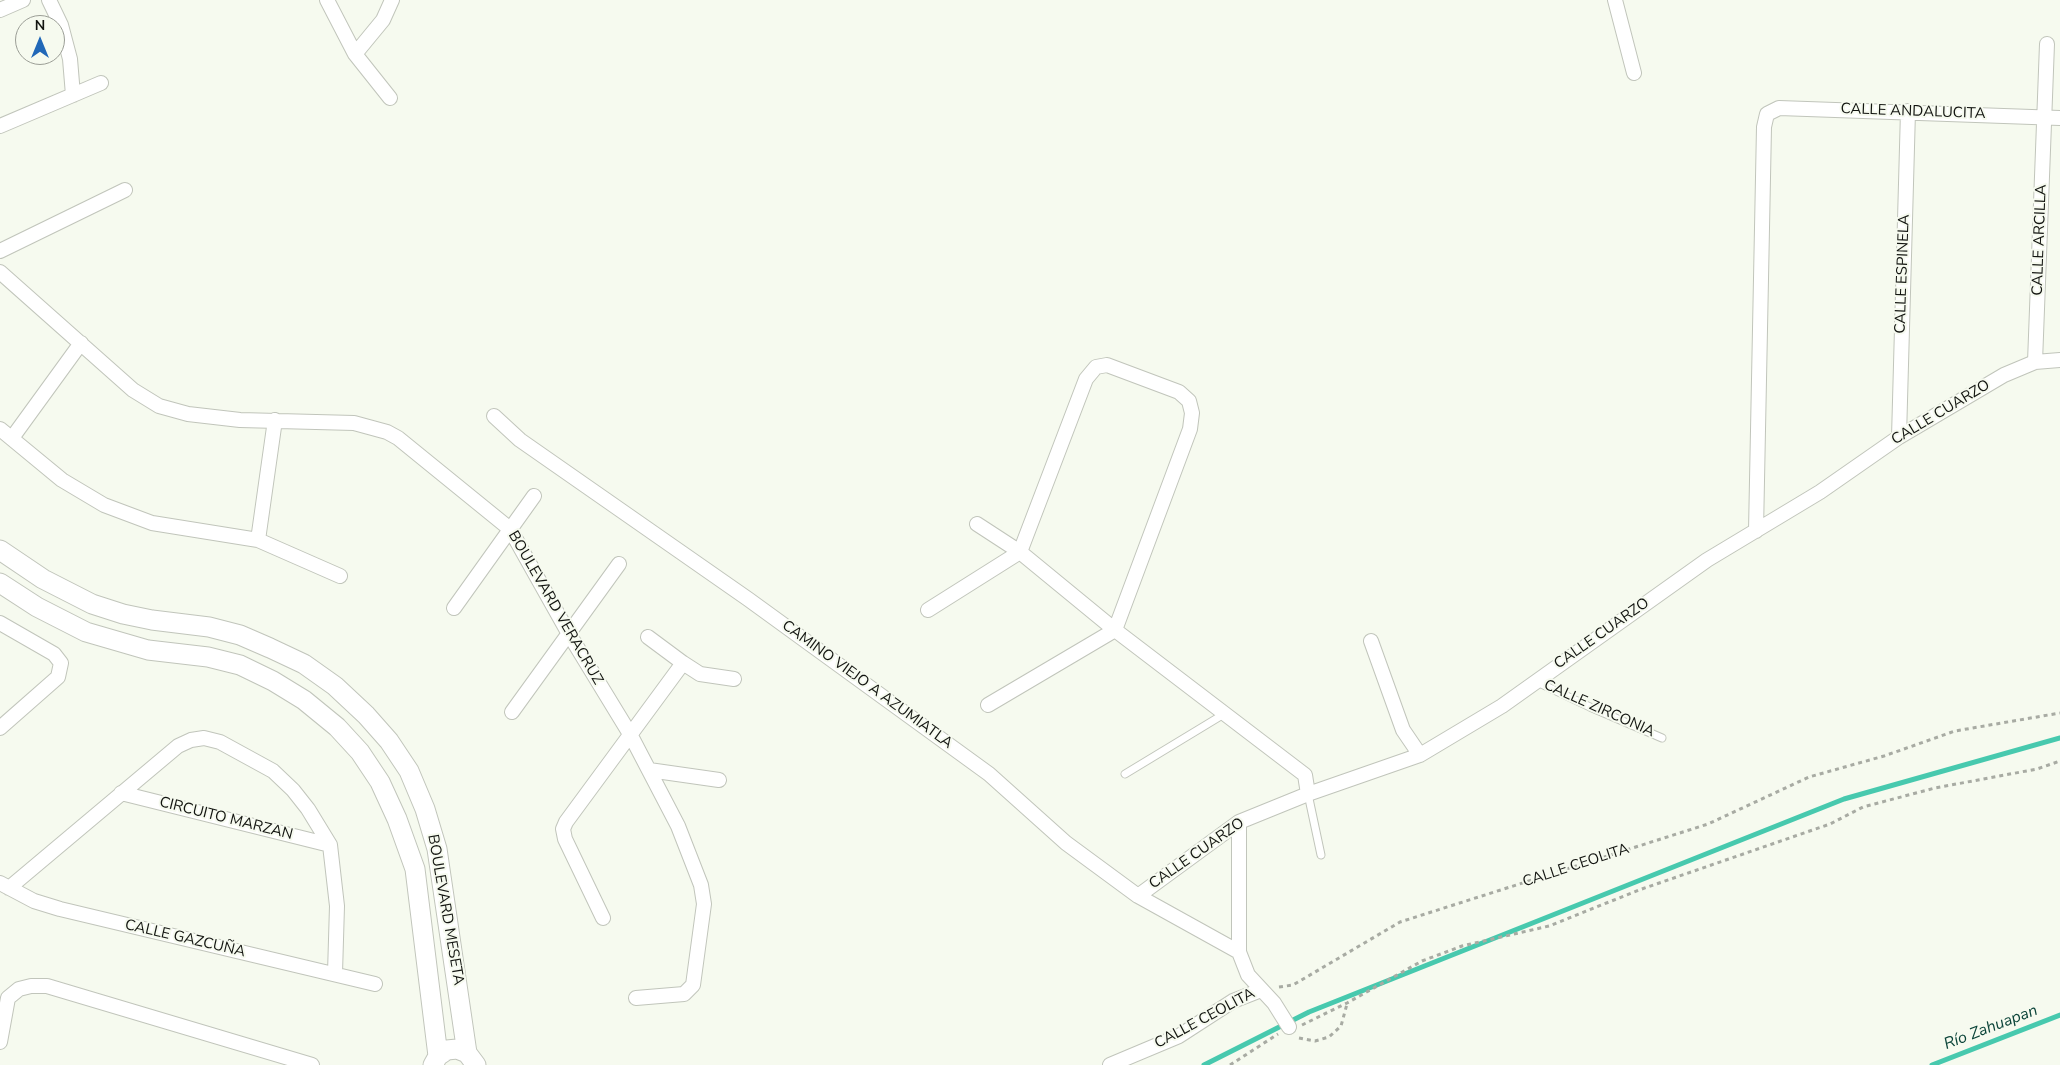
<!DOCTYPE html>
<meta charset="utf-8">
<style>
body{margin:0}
#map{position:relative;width:2060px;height:1065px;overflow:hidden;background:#f6faef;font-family:"Nunito Sans",sans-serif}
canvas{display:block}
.north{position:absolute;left:15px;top:15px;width:50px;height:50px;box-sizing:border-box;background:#f6faef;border:1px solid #9b9e96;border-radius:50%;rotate:0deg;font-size:14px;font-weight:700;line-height:20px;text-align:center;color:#121410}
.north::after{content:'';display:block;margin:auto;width:18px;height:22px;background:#2168b8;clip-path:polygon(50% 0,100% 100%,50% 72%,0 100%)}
</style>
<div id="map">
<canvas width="2060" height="1065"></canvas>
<div class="north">N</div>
</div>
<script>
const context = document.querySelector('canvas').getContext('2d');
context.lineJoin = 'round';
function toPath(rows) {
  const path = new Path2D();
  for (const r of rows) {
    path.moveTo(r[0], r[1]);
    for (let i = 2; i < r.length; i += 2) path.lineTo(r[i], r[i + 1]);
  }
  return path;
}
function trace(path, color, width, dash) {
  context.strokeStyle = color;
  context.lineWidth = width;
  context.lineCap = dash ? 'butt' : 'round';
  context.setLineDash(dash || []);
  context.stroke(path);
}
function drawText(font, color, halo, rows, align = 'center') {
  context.font = font + ' "Nunito Sans",sans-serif';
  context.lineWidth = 4;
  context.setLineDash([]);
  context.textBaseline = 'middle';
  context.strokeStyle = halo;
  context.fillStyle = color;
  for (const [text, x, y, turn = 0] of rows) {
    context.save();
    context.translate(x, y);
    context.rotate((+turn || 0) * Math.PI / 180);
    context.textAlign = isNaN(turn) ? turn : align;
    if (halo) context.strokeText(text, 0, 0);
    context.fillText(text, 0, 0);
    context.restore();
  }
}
const stream = toPath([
 [1204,1065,1309,1012,1844,799,2060,738],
 [1932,1065,2060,1015]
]);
const path = toPath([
 [1279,987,1293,985,1400,922,1708,824,1809,777,1884,756,1955,731,2060,713],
 [1302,1025,1347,1003,1422,961,1462,946,1549,926,1639,890,1830,824,1863,807,1935,788,2037,769,2060,761],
 [1299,1038,1315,1041,1329,1037,1341,1026,1347,1004],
 [1230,1065,1278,1034]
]);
const lane = toPath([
 [1535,681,1590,707,1662,738],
 [1125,774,1224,714],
 [1308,794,1321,855]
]);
const street = toPath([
 [49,0,61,25,70,59,73,95],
 [327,0,355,54,390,98],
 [1615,0,1634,73],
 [0,10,23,0],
 [355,54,383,20,392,0],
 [0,126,101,83],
 [0,251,125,190],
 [0,272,133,390,159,406,188,414,240,420,354,423,387,432,398,438,510,529,569,634,630,734,678,826,701,885,704,904,693,985,684,994,636,998],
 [2035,362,2047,44],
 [494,416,520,440,748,599,989,774,1066,843,1138,896,1239,952],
 [0,429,62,480,104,505,152,523,258,540,340,576],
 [1899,437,1908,111],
 [12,438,81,343],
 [977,524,1020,552,1115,630,1305,775,1308,794],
 [1756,531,1764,127,1767,114,1779,108,2060,118],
 [258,540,275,420],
 [454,608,534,496],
 [928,610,1020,552,1086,379,1096,367,1107,365,1179,392,1189,401,1192,413,1190,429,1115,630,988,705],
 [0,623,54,654,61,663,58,677,0,728],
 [648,637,683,663],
 [1371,641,1403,730,1420,755],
 [512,712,619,564],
 [649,770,719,780],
 [121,793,330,845],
 [1239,822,1239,952,1248,975,1274,1003,1289,1027],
 [0,883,34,901,60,909,375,984],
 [9,888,178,746,191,740,204,738,220,742,273,771,293,790,308,809,330,845,337,906,335,973],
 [1138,896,1239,822,1308,794,1420,755,1502,706,1707,560,1820,492,1899,437,2004,375,2035,362,2060,360],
 [603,918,565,839,563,829,566,822,683,663,700,674,734,679],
 [0,1042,8,998,19,989,31,986,47,986,312,1065],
 [1110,1065,1179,1036,1233,1001,1261,990]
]);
const secondary = toPath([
 [0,550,43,579,92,604,123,614,152,620,209,627,240,635,270,648,304,664,335,686,366,715,389,741,409,771,425,809,437,849,467,1053],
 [0,583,37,607,86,632,148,650,208,657,240,665,273,681,304,700,337,727,360,752,380,782,397,819,415,869,438,1056],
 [433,1065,438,1056,447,1050,457,1049,467,1053,476,1065]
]);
const streetNames = [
 ["CALLE ANDALUCITA",1913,112,2],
 ["CALLE ARCILLA",2040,240,-88],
 ["CALLE ESPINELA",1903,274,-88],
 ["CALLE CUARZO",1941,413,-31],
 ["BOULEVARD VERACRUZ",555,608,60],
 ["CALLE CUARZO",1602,634,-35],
 ["CAMINO VIEJO A AZUMIATLA",867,685,36],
 ["CALLE ZIRCONIA",1599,709,24],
 ["CIRCUITO MARZAN",226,819,14],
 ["CALLE CUARZO",1197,854,-35],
 ["CALLE CEOLITA",1576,866,-18],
 ["BOULEVARD MESETA",445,910,80],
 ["CALLE GAZCUÑA",185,939,13],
 ["CALLE CEOLITA",1205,1019,-28]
];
const waterNames = [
 ["Río Zahuapan",1991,1028,-21]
];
trace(stream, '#47c9ae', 5);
trace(lane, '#c1c5bb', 9);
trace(street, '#c1c5bb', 16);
trace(secondary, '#c1c5bb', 21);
trace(path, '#a8aba3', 3, [4, 4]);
trace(lane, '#fff', 7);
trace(street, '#fff', 14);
trace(secondary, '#fff', 19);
drawText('15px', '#121410', '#f6faef', streetNames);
drawText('italic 16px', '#0b4439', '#f6faef', waterNames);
</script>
